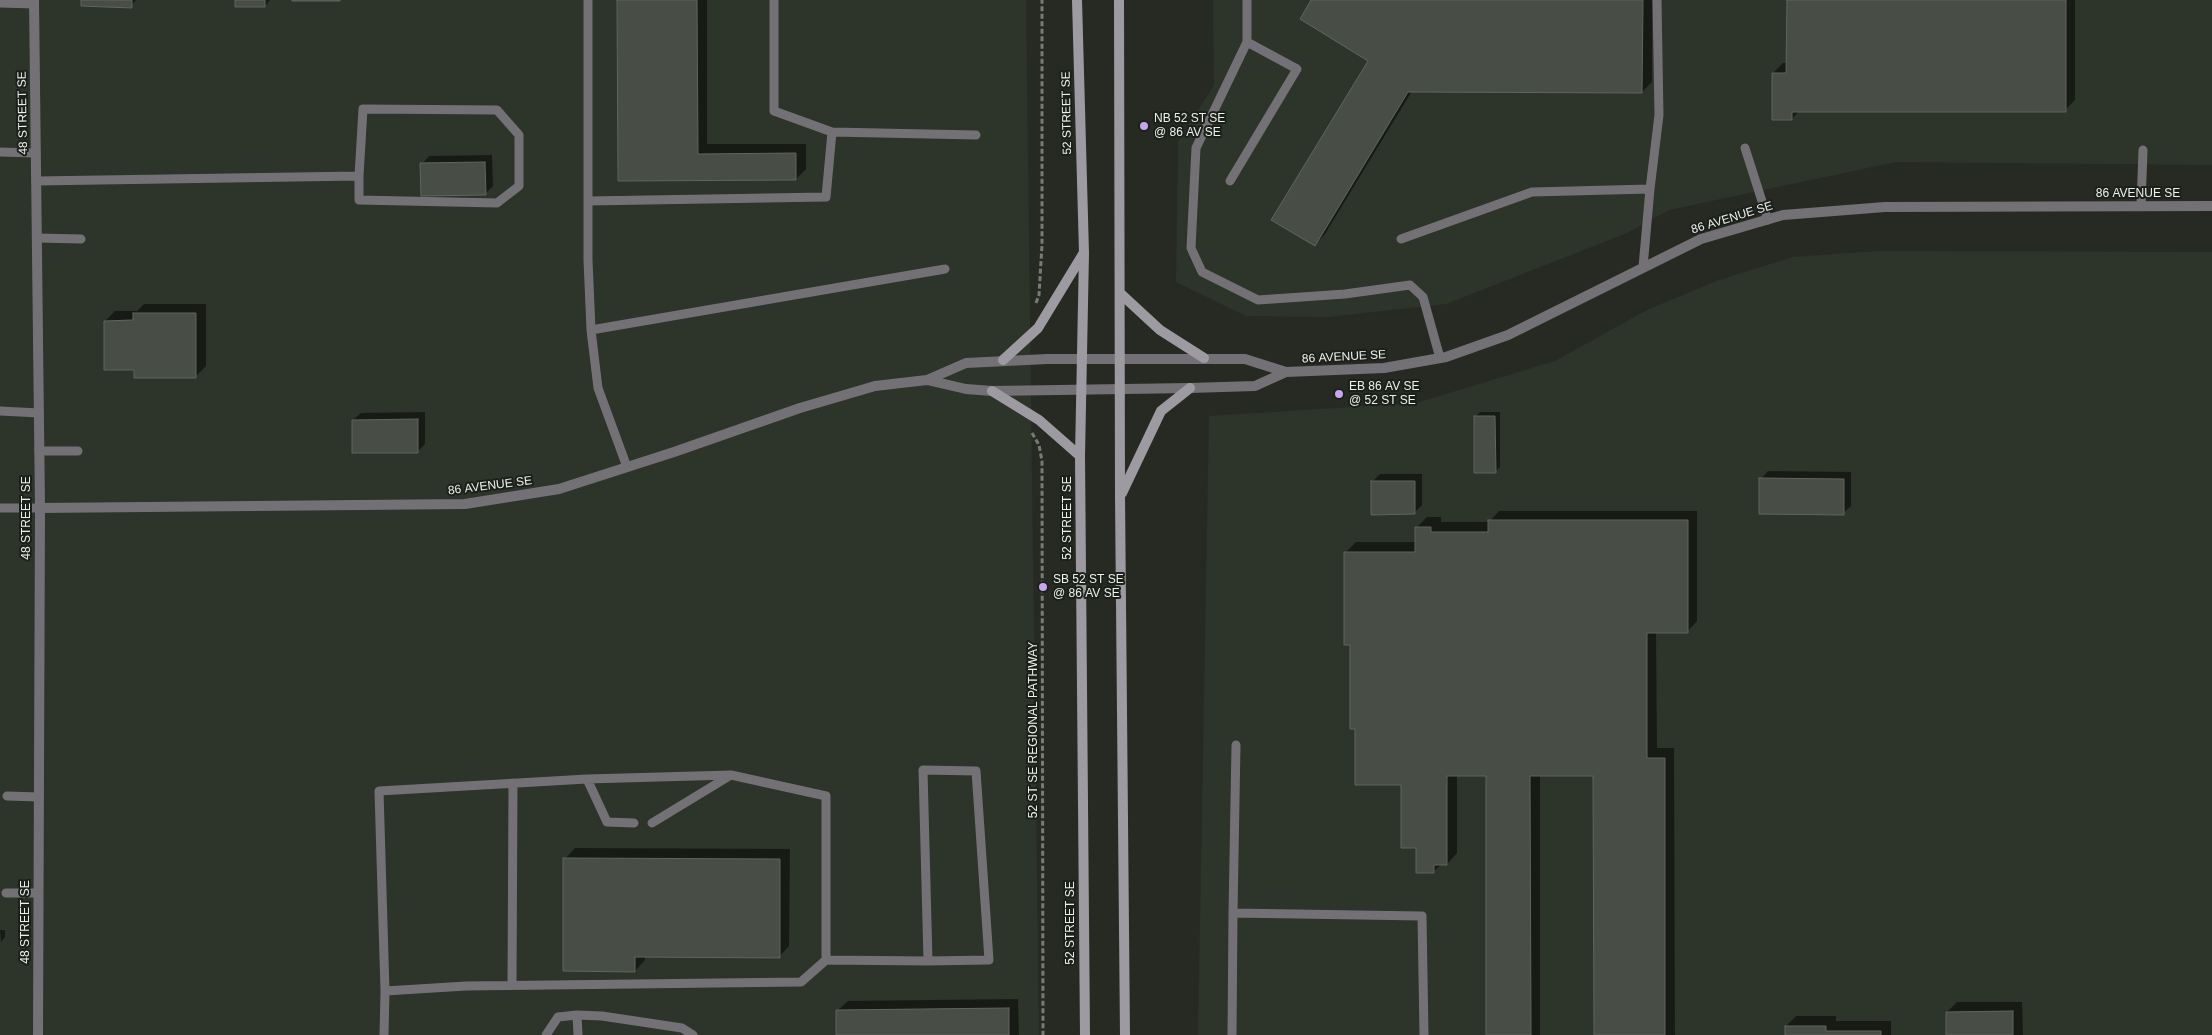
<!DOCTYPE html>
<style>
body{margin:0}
canvas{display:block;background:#262a23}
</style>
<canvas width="2212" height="1035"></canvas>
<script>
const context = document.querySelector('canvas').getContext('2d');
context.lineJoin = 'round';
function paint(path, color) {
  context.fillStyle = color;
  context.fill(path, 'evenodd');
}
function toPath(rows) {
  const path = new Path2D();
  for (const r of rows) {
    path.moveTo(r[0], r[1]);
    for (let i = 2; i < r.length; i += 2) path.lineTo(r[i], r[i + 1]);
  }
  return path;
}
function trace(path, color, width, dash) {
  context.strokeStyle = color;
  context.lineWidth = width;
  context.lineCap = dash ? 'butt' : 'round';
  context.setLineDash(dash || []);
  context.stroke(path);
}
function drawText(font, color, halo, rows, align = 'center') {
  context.font = font + ' Arial,sans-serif';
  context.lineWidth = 4;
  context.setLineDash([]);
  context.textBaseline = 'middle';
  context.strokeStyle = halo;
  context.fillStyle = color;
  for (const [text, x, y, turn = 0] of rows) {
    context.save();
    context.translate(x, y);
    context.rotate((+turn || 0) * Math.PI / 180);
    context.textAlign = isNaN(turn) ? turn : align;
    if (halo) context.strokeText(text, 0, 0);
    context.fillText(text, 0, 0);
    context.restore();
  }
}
const built = toPath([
 [0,0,1026,0,1039,1035,0,1035],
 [1213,0,2212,0,2212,165,1896,162,1669,210,1627,233,1446,304,1328,317,1246,316,1176,282,1178,142,1214,85],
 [1878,251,2212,252,2212,1035,1198,1035,1209,416,1416,403,1555,361,1649,309,1719,280,1793,257]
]);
const shadow = toPath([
 [83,0,136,0,131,6],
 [236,0,270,0,265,6],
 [618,0,707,0,707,144,806,144,806,169,796,179,619,180],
 [1313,0,1652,0,1652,82,1642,92,1412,91,1325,234,1315,245,1369,60],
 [1788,0,2075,0,2075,100,2065,110,1800,110,1792,119,1773,73,1783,63,1788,63],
 [492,155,493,186,485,194,422,164,429,156],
 [144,304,206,304,206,366,196,376,136,368,105,321,115,311,137,311],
 [425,412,425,444,417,452,353,420,361,413],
 [1480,412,1500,412,1500,467,1495,472,1475,417],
 [1768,471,1851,472,1851,506,1843,513,1761,479],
 [1380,474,1422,474,1422,505,1414,513,1372,482],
 [1499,511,1697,511,1697,621,1687,632,1656,632,1657,748,1674,748,1675,1035,1595,1035,1595,775,1540,775,1540,1035,1487,1035,1487,775,1457,775,1457,853,1447,864,1442,864,1433,872,1417,847,1402,783,1356,728,1345,553,1356,542,1417,542,1417,527,1427,517,1441,517,1441,522,1489,522],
 [575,848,790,849,789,946,779,957,645,956,645,960,635,971,565,859],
 [0,930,5,930,5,937,1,942],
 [1018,999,1019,1035,838,1035,837,1011,848,1001],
 [1957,1002,2022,1002,2023,1035,1947,1035,1947,1012],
 [1796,1016,1836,1016,1836,1021,1891,1021,1891,1035,1786,1035,1786,1026]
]);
const building = toPath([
 [81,0,132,0,132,8,81,6,81,0],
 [235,0,265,0,265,7,235,7,235,0],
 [292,0,340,0,340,1,292,1,292,0],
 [617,0,697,0,698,154,796,153,796,180,618,181,617,0],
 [1311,0,1643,0,1642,93,1408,92,1315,246,1271,220,1368,61,1300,19,1311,0],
 [1787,0,2066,0,2066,112,1792,112,1792,120,1772,120,1772,73,1786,73,1787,0],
 [485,162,486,195,421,196,420,163,485,162],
 [133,313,196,313,196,378,134,378,134,370,104,370,104,321,133,320,133,313],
 [1474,416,1495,416,1496,473,1474,473,1474,416],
 [418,419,418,453,352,453,352,420,418,419],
 [1759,478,1844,479,1844,515,1759,514,1759,478],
 [1371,481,1415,481,1415,514,1371,515,1371,481],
 [1488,520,1688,520,1688,633,1647,633,1647,758,1665,758,1665,1035,1594,1035,1593,776,1530,776,1531,1035,1486,1035,1486,776,1447,776,1447,865,1434,865,1434,873,1416,873,1416,848,1401,848,1401,785,1355,785,1355,729,1350,729,1350,645,1344,645,1344,552,1415,552,1415,527,1431,527,1431,532,1488,532,1488,520],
 [563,858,780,859,780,958,635,957,635,972,563,971,563,858],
 [1009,1008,1009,1035,836,1035,836,1010,1009,1008],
 [2013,1011,2013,1035,1946,1035,1946,1012,2013,1011],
 [1785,1026,1826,1026,1826,1031,1881,1031,1881,1035,1785,1035,1785,1026]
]);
const path = toPath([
 [1036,303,1039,295,1042,245,1042,0],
 [1032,433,1039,445,1042,461,1043,1035]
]);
const service = toPath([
 [588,0,588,260,591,330,598,388,627,467],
 [1247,0,1247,42,1196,148,1191,248,1202,272,1258,300,1345,294,1410,285,1423,297,1440,358],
 [0,3,34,4],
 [832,132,976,135],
 [1745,148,1768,220],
 [0,152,36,153],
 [36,181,359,176,363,109,497,110,519,135,519,186,497,203,359,200,359,176],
 [1230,181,1297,69,1247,42],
 [1650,189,1659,115,1657,0],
 [588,201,826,197,832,132,774,111,774,0],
 [2141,206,2143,150],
 [37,238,81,239],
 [1401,239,1532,192,1650,189,1643,267],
 [591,330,945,269],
 [0,411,39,413],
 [39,451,78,451],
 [0,508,40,508],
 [1236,745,1233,913,1422,916,1424,1035],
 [587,779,607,822,634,823],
 [7,796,39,797],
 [652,823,731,775],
 [6,893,38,893],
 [826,960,928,961,989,960,976,771,923,770,928,961],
 [512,985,513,783],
 [384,1035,385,991,379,791,587,779,731,775,826,796,826,960,801,982,466,986,385,991],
 [546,1035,558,1017,577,1015],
 [578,1035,577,1015,602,1016,682,1028,693,1035],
 [1232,1035,1233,913]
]);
const minor = toPath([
 [34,0,40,508,38,1035],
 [927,380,966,389,992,391,1190,388,1255,386,1286,372],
 [40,508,465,504,559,489,674,452,800,408,875,386,927,380,966,363,1047,359,1245,359,1286,372,1384,368,1446,357,1508,335,1701,239,1783,215,1885,207,2212,206]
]);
const secondary = toPath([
 [1077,0,1084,253,1080,456,1085,1035],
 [1119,0,1120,496,1125,1035],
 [1121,294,1160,330,1204,358],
 [1003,360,1038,328,1083,254],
 [992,391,1039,420,1080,456],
 [1122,493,1161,411,1190,388]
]);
const markers = [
 [1144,126,5,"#c7a6ef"],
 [1339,394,5,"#c7a6ef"],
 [1043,587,5,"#c7a6ef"]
];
const streetNames = [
 ["48 STREET SE",23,113,-91],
 ["52 STREET SE",1067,113,-91],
 ["86 AVENUE SE",2138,194],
 ["86 AVENUE SE",1732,218,-17],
 ["86 AVENUE SE",1344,357,-3],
 ["86 AVENUE SE",490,486,-7],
 ["48 STREET SE",27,518,-90],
 ["52 STREET SE",1068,518,-90],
 ["52 ST SE REGIONAL PATHWAY",1034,730,-90],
 ["48 STREET SE",26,922,-90],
 ["52 STREET SE",1071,923,-90]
];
const poiNames = [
 ["NB 52 ST SE",1154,119],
 ["@ 86 AV SE",1154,133],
 ["EB 86 AV SE",1349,387],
 ["@ 52 ST SE",1349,401],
 ["SB 52 ST SE",1053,580],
 ["@ 86 AV SE",1053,594]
];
paint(built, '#2d3429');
paint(shadow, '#0007');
paint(building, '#484d45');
trace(building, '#60655e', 1);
trace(path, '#787b75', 3, [5, 2.5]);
trace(service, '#737175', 9);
trace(minor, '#737175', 10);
trace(secondary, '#9d9ba1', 10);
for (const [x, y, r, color] of markers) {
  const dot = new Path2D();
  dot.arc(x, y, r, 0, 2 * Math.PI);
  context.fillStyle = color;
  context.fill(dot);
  trace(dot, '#1c201a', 2);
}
drawText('12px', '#eef1ec', '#1c201a', streetNames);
drawText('12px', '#eef1ec', '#1c201a', poiNames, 'left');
</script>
